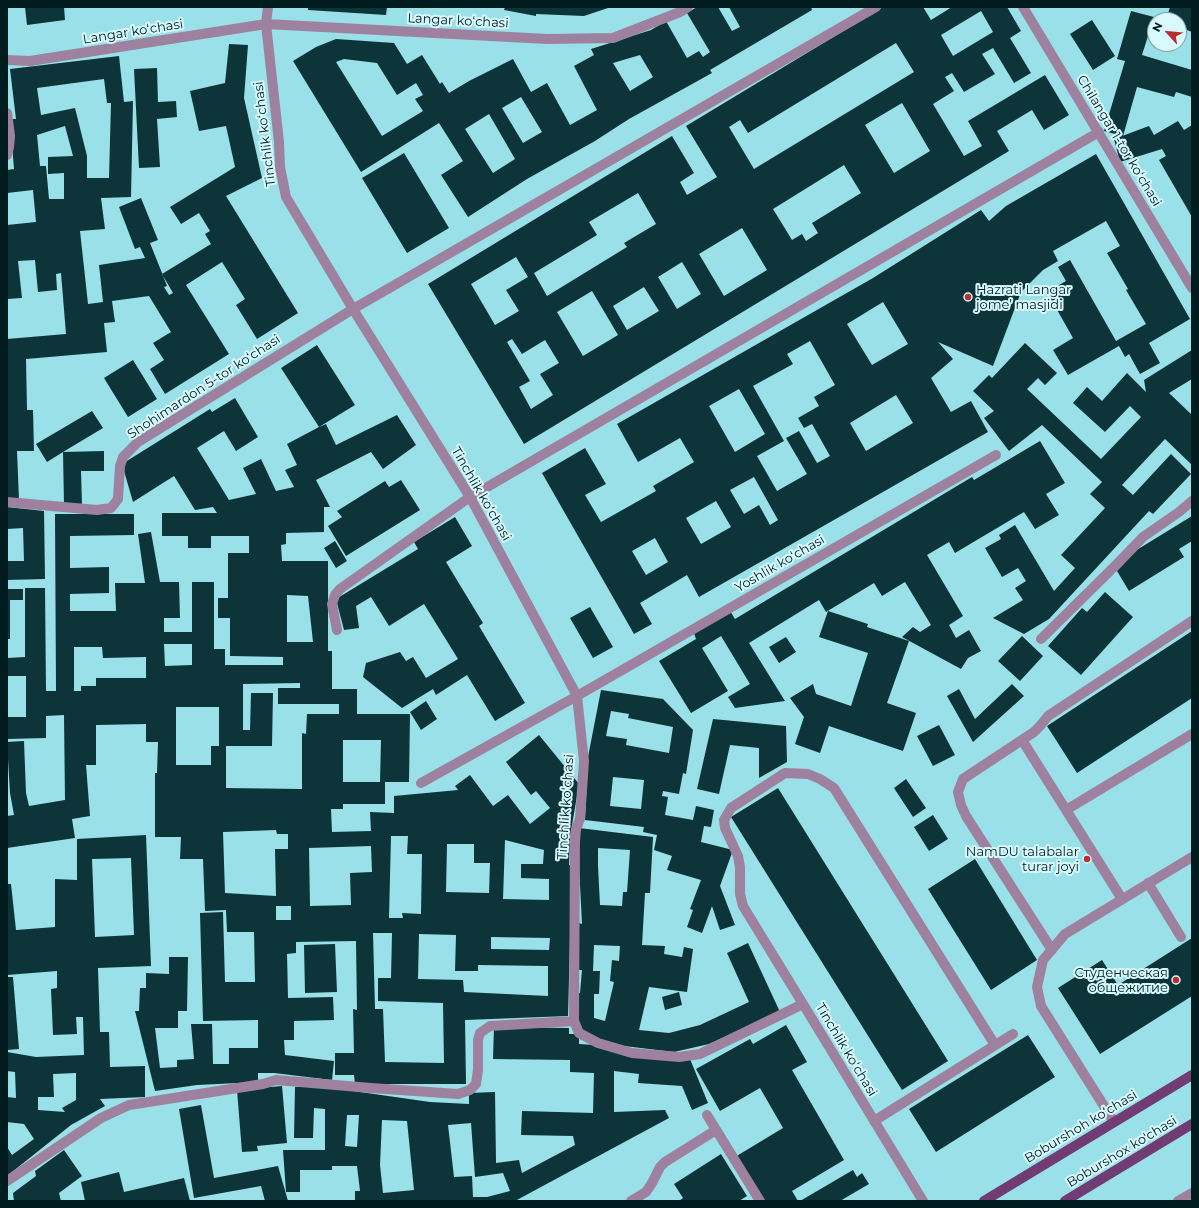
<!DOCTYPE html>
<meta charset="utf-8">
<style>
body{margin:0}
#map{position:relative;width:1199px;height:1208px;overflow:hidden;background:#99e0e8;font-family:Montserrat,sans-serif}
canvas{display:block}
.frame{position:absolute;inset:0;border:8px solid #001c1f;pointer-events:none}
.north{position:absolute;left:1147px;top:12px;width:40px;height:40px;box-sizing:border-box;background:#d8fafe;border:1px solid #82a1a5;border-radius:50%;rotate:297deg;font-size:11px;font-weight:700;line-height:16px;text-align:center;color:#001c1f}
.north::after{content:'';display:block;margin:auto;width:14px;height:18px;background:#bd2d30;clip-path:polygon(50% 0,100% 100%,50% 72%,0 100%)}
</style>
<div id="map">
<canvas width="1199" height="1208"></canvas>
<div class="frame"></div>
<div class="north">N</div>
</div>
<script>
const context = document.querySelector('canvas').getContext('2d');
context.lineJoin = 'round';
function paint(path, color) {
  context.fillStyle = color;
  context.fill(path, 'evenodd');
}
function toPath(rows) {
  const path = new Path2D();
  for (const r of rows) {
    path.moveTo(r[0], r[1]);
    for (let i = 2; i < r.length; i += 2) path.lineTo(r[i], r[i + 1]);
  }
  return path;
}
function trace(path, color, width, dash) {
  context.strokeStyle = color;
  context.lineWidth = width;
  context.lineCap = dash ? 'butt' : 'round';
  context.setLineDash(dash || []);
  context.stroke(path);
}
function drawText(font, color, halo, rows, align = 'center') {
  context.font = font + ' Montserrat,sans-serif';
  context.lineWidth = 4;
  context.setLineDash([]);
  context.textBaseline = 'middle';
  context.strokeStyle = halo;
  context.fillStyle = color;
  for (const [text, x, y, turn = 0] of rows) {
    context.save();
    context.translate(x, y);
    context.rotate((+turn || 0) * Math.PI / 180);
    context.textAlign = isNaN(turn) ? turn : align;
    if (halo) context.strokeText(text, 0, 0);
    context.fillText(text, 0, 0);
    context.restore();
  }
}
const building = toPath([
 [25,7,64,7,65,20,27,25],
 [308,7,387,7,386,15,308,10],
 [505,7,611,7,584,16,536,14,536,16,504,10],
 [697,7,718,7,732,31,740,27,729,7,811,7,812,10,710,70,712,73,629,119,595,141,527,179,468,217,441,175,463,161,439,123,361,172,293,61,316,47,336,39,394,43,407,64,422,55,440,84,442,82,449,93,469,81,513,59,531,92,547,83,570,125,597,110,574,66,594,55,591,49,651,30,666,21,687,58,699,51,703,57,710,52,687,13],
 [640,55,653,77,630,91,613,63],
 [344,59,377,63,397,95,416,83,423,95,415,99,423,111,382,136,336,62],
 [521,97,542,132,523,143,502,108],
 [489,114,515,159,493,173,465,129],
 [883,7,923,7,931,20,952,7,1007,7,1021,31,1010,38,1031,73,1014,83,993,48,982,54,995,74,964,92,952,73,945,77,954,91,933,104,964,156,982,146,968,121,1045,75,1069,115,1044,130,1032,110,997,131,1009,151,524,444,428,284,672,136,694,173,680,182,687,195,717,177,686,126],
 [981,11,993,32,953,56,941,35],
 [896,43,914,72,754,169,729,127,740,120,748,133],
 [902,103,930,151,894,173,865,125],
 [844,165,861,193,812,223,818,233,806,241,802,234,792,240,773,209],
 [638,193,656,224,624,243,627,247,547,296,534,273,597,235,589,222],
 [742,228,767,270,724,296,699,254],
 [516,257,528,277,506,290,519,311,495,325,471,284],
 [682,262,701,294,677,309,658,277],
 [644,287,659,311,627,330,613,306],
 [592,291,618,335,583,356,557,312],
 [512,339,522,354,545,340,559,363,540,374,553,395,531,409,519,387,530,381,507,342],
 [1170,7,1192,7,1192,32,1179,27,1179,20,1166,20],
 [1131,11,1154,17,1142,55,1192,70,1192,97,1176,92,1174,97,1137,87,1123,136,1104,131,1125,61,1117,59],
 [1092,20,1115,56,1093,70,1070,34],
 [229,44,248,45,244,98,262,178,226,196,298,313,257,339,236,305,245,299,222,262,186,285,229,354,165,394,150,369,164,360,153,343,171,332,149,296,112,301,115,322,104,323,107,352,26,359,27,410,33,410,34,451,17,451,19,500,7,499,7,339,66,334,61,273,56,274,57,290,38,292,35,260,18,261,22,298,7,299,7,225,36,222,33,190,7,193,7,170,14,169,10,119,16,119,10,69,119,56,124,102,133,101,131,197,101,198,105,229,80,231,88,304,103,302,99,265,145,258,140,247,135,249,119,207,141,198,158,240,150,243,162,273,167,286,164,287,169,295,173,293,162,274,211,244,205,234,210,231,199,213,181,224,170,207,235,167,226,126,199,131,190,91,225,83],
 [104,79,107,103,111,103,109,178,87,178,87,156,75,108,41,115,37,88],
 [65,126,73,156,48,157,48,174,64,173,64,199,49,199,46,166,40,166,37,135],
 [157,68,158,102,176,101,177,117,157,119,160,167,139,168,134,69],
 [1178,121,1184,130,1192,125,1192,217,1159,160,1166,156,1162,149,1120,162,1114,139,1149,126,1154,135],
 [404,153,449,228,407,253,362,178],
 [1096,154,1190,319,1149,343,1160,363,1140,374,1129,354,1125,357,1119,346,1068,375,1053,350,1073,338,1047,292,1066,281,1058,267,1070,260,1116,341,1146,324,1126,290,1128,289,1107,253,1120,246,1106,221,1053,251,1058,261,1043,270,1021,292,993,366,938,342,953,359,931,378,951,412,971,401,988,432,699,597,687,575,640,603,652,624,634,634,542,473,585,448,606,484,585,495,601,522,656,491,653,486,694,462,680,438,638,462,617,424,873,278,981,210,989,221,1006,206],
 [883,302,908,344,872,365,847,324],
 [810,341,835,385,814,397,819,406,798,418,804,428,812,424,830,456,817,463,799,431,786,438,807,474,777,491,757,456,784,441,753,386,793,364,787,354],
 [739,389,765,434,735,452,709,406],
 [896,395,913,423,866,451,850,423],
 [754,477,778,520,770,525,759,505,744,514,730,490],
 [716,501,731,527,701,544,686,518],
 [655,538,668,562,646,575,632,551],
 [1025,343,1057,373,1045,385,1038,378,1027,389,1101,459,1141,417,1130,406,1105,432,1073,403,1087,387,1102,401,1127,373,1146,392,1144,380,1192,350,1192,379,1169,393,1192,415,1192,465,1165,439,1122,485,1133,495,1171,454,1191,474,1153,514,1149,511,1049,619,1024,634,993,618,1023,600,1015,588,1026,581,1018,568,1002,577,985,548,1001,539,999,535,1015,525,1054,591,1075,568,1061,555,1105,508,1090,494,1102,482,1042,425,1009,451,984,418,994,411,973,391,989,375,992,378],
 [317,345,355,405,319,427,326,424,336,445,397,415,416,445,383,469,371,452,316,480,330,507,324,507,324,532,286,533,286,544,281,545,282,561,328,561,328,651,332,651,332,689,357,689,357,714,410,714,409,782,385,782,385,804,343,804,343,809,331,809,332,832,371,831,370,812,394,813,394,796,458,790,455,786,470,775,493,806,508,795,530,824,550,808,536,791,531,795,506,762,539,735,579,784,570,837,569,865,572,865,568,1016,465,1020,466,1084,355,1084,354,1075,335,1075,335,1053,354,1053,353,1009,357,1010,356,941,296,942,296,953,287,954,288,998,333,997,334,1020,294,1021,294,1040,284,1040,285,1055,334,1061,332,1080,274,1073,258,1073,258,1082,197,1085,155,1091,135,1011,139,1011,140,988,146,988,146,973,169,974,169,957,188,957,187,1011,178,1011,178,1028,155,1028,160,1068,177,1067,177,1060,194,1059,191,1024,212,1024,213,1064,229,1064,229,1048,258,1048,258,1020,203,1021,200,913,223,912,225,982,255,982,254,932,227,932,226,910,205,911,203,859,180,859,181,837,155,837,155,773,157,773,158,742,146,742,146,724,96,725,96,765,86,765,90,816,72,819,75,838,7,848,7,816,14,815,10,793,7,742,24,741,26,793,29,806,65,800,64,715,46,716,46,738,7,739,7,717,26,717,26,676,7,676,7,658,25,657,25,588,45,588,46,691,56,691,55,514,134,514,134,535,70,536,70,568,109,567,109,593,70,594,70,611,116,611,115,583,145,583,138,534,151,532,160,582,179,582,180,618,164,618,164,632,192,632,192,582,214,582,214,649,225,649,225,665,283,665,283,657,230,656,230,618,218,618,218,598,228,598,228,553,249,553,249,536,211,536,211,548,188,548,188,536,162,536,162,513,217,513,213,507,195,510,174,476,133,502,122,464,210,409,212,412,235,398,258,437,236,451,224,431,197,448,229,500,256,494,243,468,261,459,276,491,294,487,285,470,297,465,287,444,319,427,281,368],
 [287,595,308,596,313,642,287,642],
 [164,644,192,644,192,665,165,666],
 [74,647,102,647,103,658,146,657,146,678,96,678,96,686,81,686,81,691,74,691],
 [300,683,300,688,278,688,278,704,339,704,339,714,307,714,306,734,302,733,302,789,226,788,226,746,272,746,273,693,251,693,250,730,243,730,243,684],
 [176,707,219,707,219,746,211,746,211,765,176,765],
 [343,740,381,740,380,782,343,782],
 [276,830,277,834,288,834,288,849,275,849,276,896,225,893,223,832],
 [391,836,408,836,407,854,422,854,421,914,402,913,403,918,389,918],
 [505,840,544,850,543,864,521,864,521,878,549,879,549,900,503,899],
 [447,844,474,844,474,863,490,863,489,893,446,892],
 [371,846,372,872,350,873,351,905,310,906,309,848],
 [276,906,291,906,291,920,276,920],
 [373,933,392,933,391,978,378,978,378,1001,443,1003,444,1063,385,1062,383,1009,375,1009],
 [419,934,456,935,455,971,478,971,478,965,548,966,548,996,464,992,463,980,418,979],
 [491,937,550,938,549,950,491,949],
 [133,360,157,399,128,417,104,378],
 [92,411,103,428,63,452,104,451,104,471,81,471,82,505,64,505,63,452,47,462,36,444],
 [1040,441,1065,483,1046,494,1059,515,1035,529,1024,512,955,553,949,542,927,555,963,616,949,625,956,638,969,630,981,651,968,658,961,669,902,637,913,627,920,632,931,625,905,582,882,596,874,583,826,612,819,600,749,643,785,701,735,708,728,697,750,684,721,636,702,648,728,691,691,713,659,661,696,639,694,633,730,611,735,619,972,477,974,480],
 [401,480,420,510,346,556,328,526,342,517,337,511,385,481,389,487],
 [7,507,44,511,45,579,7,580,7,561,24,561,23,528,7,529],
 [1192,516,1192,541,1179,549,1184,557,1129,591,1117,571,1135,551],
 [455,517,472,546,446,562,483,623,479,626,525,703,495,721,467,675,436,695,433,689,402,708,363,677,366,663,400,652,406,661,413,657,426,678,458,659,424,604,389,626,371,597,356,606,359,628,344,630,336,599,418,549,414,542],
 [335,541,347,561,336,568,324,548],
 [7,589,23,589,23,600,10,600,10,639,7,639],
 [1105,592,1133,617,1081,675,1048,646,1082,608,1087,612],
 [590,607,613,647,593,658,570,618],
 [828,611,868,624,867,627,909,641,887,703,916,713,903,751,829,726,820,753,795,744,804,717,790,698,813,684,816,694,851,706,868,653,819,637],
 [1192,631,1192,698,1077,773,1047,726],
 [1022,636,1043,656,1020,681,998,661],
 [786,637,796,652,779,663,769,647],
 [1012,684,1024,696,973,742,947,696,959,689,975,719],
 [601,690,663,699,693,730,686,774,683,773,679,794,663,791,662,796,668,797,665,815,693,820,696,806,714,810,711,827,704,826,701,842,733,850,720,886,735,925,720,930,712,906,702,933,687,927,693,910,690,909,701,880,667,870,672,856,654,850,657,835,643,832,644,827,585,820,588,757],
 [611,711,629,714,628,718,673,727,669,753,626,745,627,739,606,736],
 [613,777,644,780,641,809,610,806],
 [426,701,437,719,421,730,410,712],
 [713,719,786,726,787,762,759,778,759,748,730,745,719,794,697,789],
 [939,725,955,755,933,766,917,736],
 [906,779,926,808,913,817,894,788],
 [778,788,948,1061,902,1090,731,817],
 [933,815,948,839,929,851,914,827],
 [579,828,653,837,650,893,645,893,642,945,665,946,664,954,682,957,684,947,693,949,687,992,649,987,639,1030,669,1033,700,1025,749,1002,727,953,748,943,780,1012,709,1044,674,1052,616,1045,580,1032,576,993,580,993,582,970,576,970,579,923,582,924,579,865],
 [598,848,630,850,627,892,623,892,622,906,600,905,598,866],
 [594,945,620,946,619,961,612,960,610,981,614,982,605,1021,594,1018,594,994,599,994,600,971,593,971],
 [146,835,151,966,98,968,100,1032,109,1032,110,1067,145,1066,145,1097,100,1099,105,1106,71,1125,7,1176,7,1147,12,1155,34,1139,24,1124,7,1122,7,1097,16,1098,15,1072,7,1071,7,1052,36,1057,84,1055,83,1017,76,1017,77,1034,53,1035,51,989,57,988,57,971,7,975,7,884,11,884,16,930,55,927,55,879,77,880,77,839],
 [131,858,134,935,95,937,92,859],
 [76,1073,76,1100,62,1108,65,1112,38,1110,38,1097,54,1097,53,1074],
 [975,859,1037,960,991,990,928,889],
 [1192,938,1192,996,1100,1054,1058,988,1102,960,1118,985],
 [335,944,337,992,305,993,304,945],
 [7,977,13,977,19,1049,7,1050],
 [679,992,682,1005,665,1010,662,997],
 [786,1025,807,1062,792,1070,844,1160,792,1191,798,1201,761,1201,735,1157,783,1128,760,1088,720,1111,696,1069,750,1039,753,1044],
 [494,1027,569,1028,569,1034,579,1034,579,1044,595,1045,690,1059,708,1103,692,1110,682,1086,638,1083,639,1074,614,1071,614,1112,665,1110,669,1118,515,1201,355,1201,355,1191,360,1191,357,1166,332,1166,332,1170,300,1170,300,1192,286,1192,283,1150,325,1150,325,1109,314,1108,313,1138,294,1138,295,1087,325,1087,430,1102,469,1104,469,1093,495,1092,496,1163,519,1160,522,1173,575,1145,573,1136,521,1135,522,1111,593,1113,594,1073,570,1072,570,1060,493,1059],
 [347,1115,359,1115,357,1147,345,1146],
 [382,1120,407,1121,414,1190,383,1193,380,1165],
 [471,1123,475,1177,503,1173,510,1191,487,1197,473,1197,472,1176,454,1177,448,1125],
 [1028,1035,1055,1077,936,1152,909,1109],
 [282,1086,287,1143,257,1146,258,1151,242,1152,237,1090],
 [201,1105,214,1178,278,1166,288,1201,265,1201,261,1186,194,1198,179,1109],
 [64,1150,82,1176,59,1193,61,1201,14,1201,13,1193,36,1176,35,1171],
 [721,1154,747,1196,739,1201,679,1201,683,1198,674,1184],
 [853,1170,857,1177,862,1173,869,1184,840,1201,800,1201],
 [119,1172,124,1192,184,1178,190,1201,85,1201,81,1182]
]);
const minor = toPath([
 [268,7,266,24,279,142,280,167,286,197,353,309,470,497,577,696,584,761,580,819,576,829,575,841,574,1021,579,1033,598,1043,632,1053,679,1057,700,1054,803,1004,923,1201],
 [1023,7,1192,288],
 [7,60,30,61,266,24,547,39,613,38,680,12,688,7],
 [7,113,10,136,9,147,7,155],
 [7,502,97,510,111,508,118,499,120,466,123,457,138,442,353,309,876,7],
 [337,630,332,604,335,595,340,589,470,497,1099,132],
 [1041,639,1118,563,1143,537,1179,512,1192,501],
 [1022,740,1122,899],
 [421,783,577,696,996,455],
 [1066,810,1192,734],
 [1148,883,1181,937],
 [1052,950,966,816,961,805,958,792,963,779,1034,732,1040,726,1048,716,1192,621],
 [803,1004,743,906,740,894,740,867,738,856,725,828,724,820,731,808,785,773,808,774,820,779,834,788,995,1045],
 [707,1115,760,1201],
 [874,1121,1013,1034],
 [1114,1122,1041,1006,1037,987,1043,960,1065,934,1192,857],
 [7,1181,101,1118,129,1105,263,1084,276,1080,371,1088,458,1094,470,1090,476,1084,478,1070,478,1040,480,1033,490,1026,574,1021],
 [631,1201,646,1192,652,1183,660,1167,665,1162,716,1130],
 [1178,1201,1192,1193]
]);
const major = toPath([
 [984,1201,1192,1075],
 [1065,1201,1192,1124]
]);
const markers = [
 [968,297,4,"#bd2d30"],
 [1087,859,4,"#bd2d30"],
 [1176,980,4,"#bd2d30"]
];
const streetNames = [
 ["Langar koʻchasi",458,21,3],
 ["Langar koʻchasi",133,32,-9],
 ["Tinchlik koʻchasi",265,134,-97],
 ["Chilangar 1-tor koʻchasi",1119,141,59],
 ["Shohimardon 5-tor koʻchasi",204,387,-33],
 ["Tinchlik koʻchasi",481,494,60],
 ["Yoshlik koʻchasi",780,564,-30],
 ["Tinchlik koʻchasi",566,807,-86],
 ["Tinchlik koʻchasi",846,1050,59],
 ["Boburshoh koʻchasi",1081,1127,-31],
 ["Boburshox ko'chasi",1122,1152,-31]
];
const poiNames = [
 ["Hazrati Langar",976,290,"left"],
 ["jome’ masjidi",976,305,"left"],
 ["NamDU talabalar",1079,852],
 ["turar joyi",1079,867],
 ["Студенческая",1168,973],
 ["общежитие",1168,988]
];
paint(building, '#0d3438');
trace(minor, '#9e819f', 10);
trace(major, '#703c73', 10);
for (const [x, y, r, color] of markers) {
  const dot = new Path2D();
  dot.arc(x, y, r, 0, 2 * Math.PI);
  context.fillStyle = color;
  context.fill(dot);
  trace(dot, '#d8fafe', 1.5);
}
drawText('13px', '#001c1f', '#d8fafe', streetNames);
drawText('13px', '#001c1f', '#d8fafe', poiNames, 'right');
</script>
